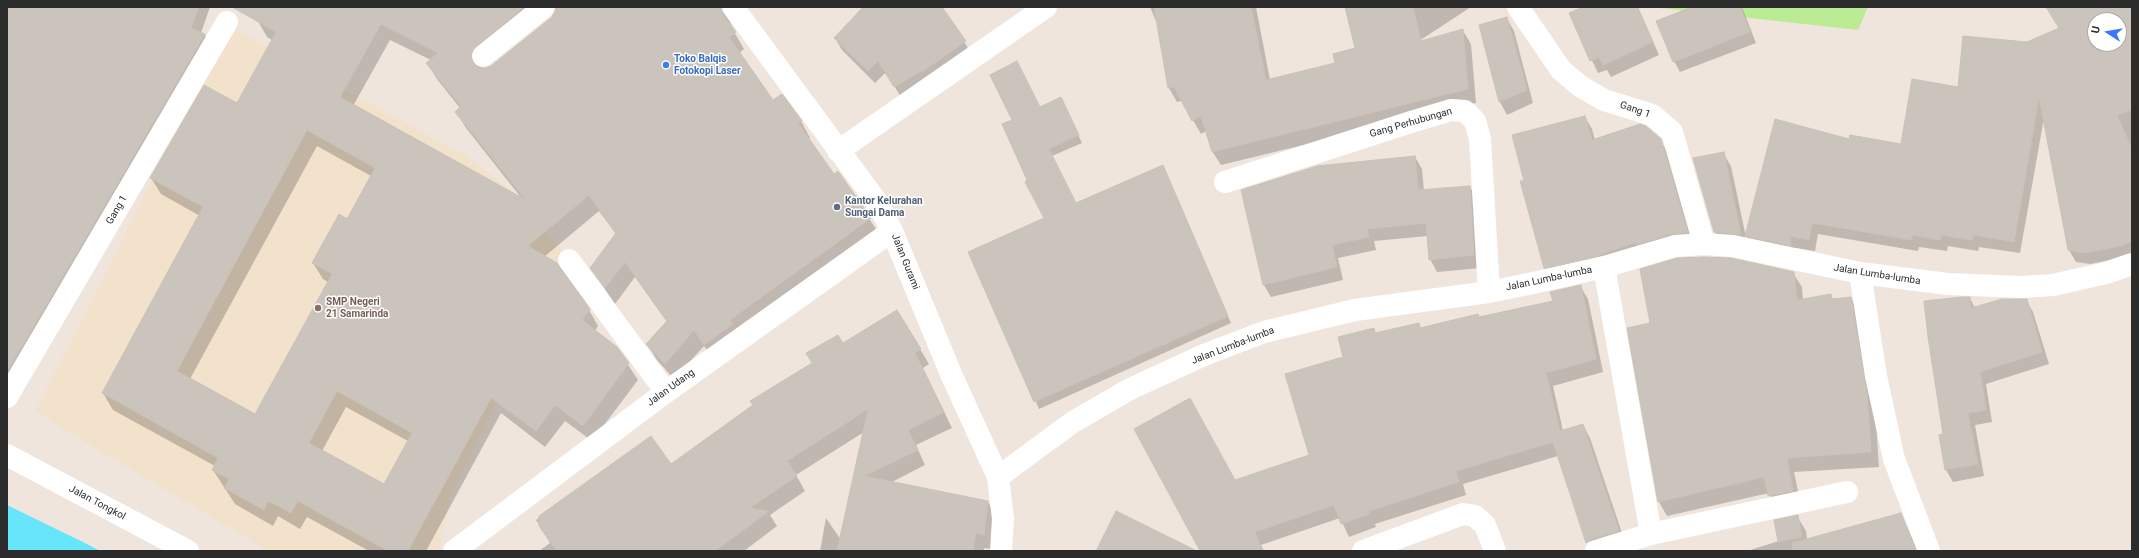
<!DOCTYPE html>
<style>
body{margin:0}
#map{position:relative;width:2139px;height:558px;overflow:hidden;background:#efe5dd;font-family:Roboto,sans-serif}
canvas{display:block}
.frame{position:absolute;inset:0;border:8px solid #2c2c2c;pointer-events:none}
.north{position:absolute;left:2087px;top:12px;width:40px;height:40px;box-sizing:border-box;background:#fff;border:1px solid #ababab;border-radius:50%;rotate:282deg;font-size:11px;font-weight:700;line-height:16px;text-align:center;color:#2c2c2c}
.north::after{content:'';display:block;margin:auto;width:14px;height:18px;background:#3a76ff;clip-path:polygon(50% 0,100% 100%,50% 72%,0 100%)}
</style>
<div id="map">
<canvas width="2139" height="558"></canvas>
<div class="frame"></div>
<div class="north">U</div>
</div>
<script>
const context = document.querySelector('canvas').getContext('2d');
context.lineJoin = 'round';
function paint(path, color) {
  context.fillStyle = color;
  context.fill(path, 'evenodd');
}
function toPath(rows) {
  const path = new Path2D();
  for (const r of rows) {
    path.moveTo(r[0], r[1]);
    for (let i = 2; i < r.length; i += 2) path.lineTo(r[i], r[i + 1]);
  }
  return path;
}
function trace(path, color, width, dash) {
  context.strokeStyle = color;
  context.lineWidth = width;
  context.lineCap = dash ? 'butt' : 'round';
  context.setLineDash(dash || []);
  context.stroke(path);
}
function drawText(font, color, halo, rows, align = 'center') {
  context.font = font + ' Roboto,sans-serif';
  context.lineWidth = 3;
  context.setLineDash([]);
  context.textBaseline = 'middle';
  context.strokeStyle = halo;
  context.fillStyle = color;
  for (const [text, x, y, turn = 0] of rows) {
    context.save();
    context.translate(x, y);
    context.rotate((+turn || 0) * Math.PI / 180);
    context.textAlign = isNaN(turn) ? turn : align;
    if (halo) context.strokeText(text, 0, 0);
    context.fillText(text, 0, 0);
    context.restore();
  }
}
const education = toPath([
 [234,29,470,158,512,191,576,267,522,350,450,498,439,551,269,551,70,433,36,410,187,111]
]);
const green = toPath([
 [1650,7,1868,7,1858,30]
]);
const water = toPath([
 [7,505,89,545,100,551,7,551]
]);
const shadow = toPath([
 [7,7,210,7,201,33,205,35,212,47,7,396],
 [266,7,728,7,733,15,730,25,744,49,739,53,772,102,801,121,810,138,808,139,834,175,838,172,880,235,715,361,704,346,674,379,657,360,647,344,667,322,635,277,615,304,591,268,616,234,599,211,544,257,589,310,598,326,595,331,617,348,638,380,592,441,565,421,545,447,501,413,426,551,369,551,307,517,300,529,278,516,273,526,235,504,213,470,215,466,113,410,103,393,200,216,161,194,151,178,238,105,272,40,267,37,258,21],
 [552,11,557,11,553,17,491,67,485,69,480,68,484,63],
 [390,40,431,60,427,63,437,79,460,108,456,112,466,128,523,200,353,106],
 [317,146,371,176,347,220,313,263,323,279,328,282,256,415,190,379],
 [346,407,408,441,384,486,322,451],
 [862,7,924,7,946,15,972,54,902,99,886,72,875,83,842,50,835,38,863,8],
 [1150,7,1256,7,1270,80,1359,58,1346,7,1471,7,1416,43,1463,31,1471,44,1476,103,1221,165,1212,151,1206,131,1201,134,1182,101,1177,102,1169,88,1159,28],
 [1585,7,1638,7,1659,55,1611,77,1607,70,1598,73,1570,14],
 [1695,7,1742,7,1756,43,1680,72,1674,61],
 [2047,7,2132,7,2132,256,2090,264,2076,262,2069,250,2044,118,2020,253,1979,247,1978,251,1948,246,1947,251,1919,247,1918,251,1818,234,1815,251,1796,248,1797,257,1753,247,1746,236,1850,140,1902,145,1959,89,2027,43,2060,29],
 [2095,20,2119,20,2119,44,2095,44],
 [1507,19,1514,31,1533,103,1507,115,1500,102,1480,26],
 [1061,98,1082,143,1052,156,1076,204,1166,173,1231,323,1039,409,969,252,1045,218,1029,181,1040,108],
 [1585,117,1592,129,1595,140,1660,140,1668,153,1694,245,1552,280,1544,267,1526,182],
 [1598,254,1599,256,1546,268,1546,266],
 [1723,153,1731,166,1748,247,1722,245,1715,232],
 [1415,157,1422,169,1424,191,1470,187,1477,200,1481,268,1437,272,1430,259,1428,236,1374,241,1376,250,1338,258,1343,280,1271,297,1264,285],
 [1793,273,1802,287,1803,300,1831,295,1833,300,1851,298,1859,313,1875,408,1879,467,1794,472,1801,505,1778,510,1769,493,1667,516,1659,502,1651,324],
 [1580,286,1588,299,1603,372,1553,386,1563,431,1583,425,1590,438,1622,533,1591,543,1583,530,1558,456,1463,484,1466,495,1375,524,1376,527,1349,537,1340,518,1261,545,1264,551,1201,551,1234,481,1310,456,1344,357,1373,329,1376,334,1418,324,1421,329,1478,315,1480,318,1554,302],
 [1970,298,1975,308,2026,300,2033,312,2049,364,1986,384,1992,422,1975,425,1984,476,1953,482,1946,470,1940,436,1944,435],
 [897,311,929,364,923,368,952,428,916,445,925,465,890,483,988,502,996,517,992,549,984,548,984,551,820,551,826,518,841,540,864,432,796,475,805,491,770,515,777,526,744,551,539,551,550,543,536,520,651,437,671,466,843,345],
 [1901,514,1918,551,1747,551,1779,541,1797,516,1806,531,1807,540]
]);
const building = toPath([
 [7,7,199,7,191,28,205,34,7,372,7,7],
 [232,7,524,7,472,51,471,58,473,63,478,67,485,68,491,66,552,17,556,7,721,7,723,14,736,32,729,37,773,100,782,94,802,121,798,123,834,174,838,171,871,218,730,320,733,324,704,345,694,330,665,364,646,344,667,321,625,262,605,288,590,268,616,233,589,195,528,246,557,263,590,309,582,320,617,347,629,363,583,426,555,405,536,431,491,398,408,551,388,551,298,501,291,513,268,501,264,510,224,488,229,479,212,470,218,458,102,393,203,207,150,178,204,85,237,103,276,32,232,7],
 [381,24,438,53,426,63,461,106,455,112,526,200,340,97,381,24],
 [307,130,375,168,347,219,339,214,312,263,332,274,255,414,177,371,307,130],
 [337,391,412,433,384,484,309,443,337,391],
 [863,7,942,7,966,41,922,72,921,71,894,87,878,61,868,71,834,38,863,7],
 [1154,7,1251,7,1266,80,1335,63,1333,54,1355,48,1345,7,1413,7,1421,41,1463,29,1468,89,1212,152,1201,116,1192,121,1174,87,1168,88,1154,7],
 [1583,7,1637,7,1653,42,1603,65,1599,57,1590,61,1569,13,1583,7],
 [1692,7,1741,7,1750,32,1673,62,1656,21,1692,7],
 [2046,7,2132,7,2132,110,2117,115,2132,149,2132,241,2121,246,2083,253,2068,250,2039,97,2014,242,1973,235,1972,240,1941,235,1940,240,1912,235,1912,240,1812,223,1809,240,1790,236,1791,246,1745,236,1775,119,1849,139,1850,135,1901,144,1912,79,1958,87,1963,36,2027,42,2059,28,2046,7],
 [2095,20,2119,20,2119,44,2095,44,2095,20],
 [1507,17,1527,90,1499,102,1479,25,1507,17],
 [1017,61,1040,107,1061,97,1079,135,1049,149,1076,203,1163,165,1228,316,1034,402,968,252,1044,218,1025,182,1027,180,1002,124,1012,120,990,75,1017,61],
 [1585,116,1592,140,1640,124,1646,126,1661,139,1688,233,1671,234,1636,245,1636,242,1593,257,1544,268,1520,181,1524,181,1512,135,1585,116],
 [1724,152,1741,235,1714,232,1693,158,1724,152],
 [1415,156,1418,190,1470,186,1474,255,1429,260,1426,223,1367,229,1369,237,1332,245,1337,267,1263,285,1241,190,1317,166,1415,156],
 [1704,257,1731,258,1794,272,1797,300,1831,294,1832,299,1851,297,1867,393,1871,452,1787,458,1793,491,1768,496,1764,477,1658,502,1627,328,1650,323,1640,269,1677,258,1704,257],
 [1581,285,1596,359,1546,373,1560,431,1583,424,1619,531,1592,539,1586,543,1553,442,1456,471,1459,482,1369,511,1370,514,1341,524,1334,505,1255,532,1262,551,1200,551,1134,429,1190,398,1235,480,1309,455,1285,374,1343,357,1338,337,1374,328,1375,333,1419,323,1420,328,1478,314,1479,317,1553,301,1550,292,1581,285],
 [1962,297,1970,297,1971,308,2002,299,2027,299,2042,352,1980,372,1986,410,1968,413,1978,464,1945,470,1939,435,1943,434,1928,337,1924,301,1962,297],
 [897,310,921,349,915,353,944,412,908,430,918,450,864,476,988,501,984,535,976,533,973,551,837,551,868,409,787,461,797,476,750,508,769,511,715,551,557,551,539,526,539,516,651,436,671,464,753,405,750,401,812,363,806,353,838,335,843,343,897,310],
 [1116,511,1197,551,1096,551,1116,511],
 [1901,513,1916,551,1793,551,1792,543,1901,513],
 [1798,515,1802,537,1778,542,1774,520,1798,515]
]);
const minor = toPath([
 [733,7,877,202,892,231,951,374,998,477,1003,519,1001,551],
 [1518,7,1561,70,1580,86,1604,100,1652,115,1672,132,1704,244],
 [483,56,544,7],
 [838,151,1046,7],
 [1225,182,1411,122,1451,110,1465,111,1475,121,1480,139,1489,292],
 [569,260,666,392],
 [1604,267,1651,534],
 [1860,273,1876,376,1894,459,1929,551],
 [7,397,227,22],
 [7,455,188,551],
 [998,477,1073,422,1130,389,1204,355,1264,332,1355,310,1489,292,1533,283,1604,267,1675,246,1704,244,1733,246,1860,273,1948,284,2022,287,2053,285,2106,273,2132,264],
 [454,551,666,392,892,231],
 [1363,551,1463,514,1475,516,1485,525,1495,551],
 [1596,551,1651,534,1847,492]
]);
const markers = [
 [666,65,4,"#3f7fe0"],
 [837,207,4,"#5c6f8a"],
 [318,308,4,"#8d6e63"]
];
const shopNames = [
 ["Toko Balqis",674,59],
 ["Fotokopi Laser",674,71]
];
const streetNames = [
 ["Gang 1",1635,110,19],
 ["Gang Perhubungan",1411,123,-16],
 ["Gang 1",117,210,-60],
 ["Jalan Gurami",905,262,68],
 ["Jalan Lumba-lumba",1877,275,9],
 ["Jalan Lumba-lumba",1549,279,-12],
 ["Jalan Lumba-lumba",1233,346,-21],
 ["Jalan Udang",671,388,-36],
 ["Jalan Tongkol",97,503,28]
];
const serviceNames = [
 ["Kantor Kelurahan",845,201],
 ["Sungai Dama",845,213]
];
const educationNames = [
 ["SMP Negeri",326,302],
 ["21 Samarinda",326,314]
];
paint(education, '#f2e1cb');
paint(green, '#bceb95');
paint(water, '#67e5fb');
paint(shadow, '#0003');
paint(building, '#cac4bc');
trace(building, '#cbc1b6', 1);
trace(minor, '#fff', 22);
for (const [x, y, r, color] of markers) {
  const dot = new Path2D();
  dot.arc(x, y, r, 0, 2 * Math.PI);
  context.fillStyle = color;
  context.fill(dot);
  trace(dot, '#fff', 1.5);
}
drawText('bold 10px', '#366cbe', '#fff', shopNames, 'left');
drawText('10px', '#2c2c2c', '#fff', streetNames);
drawText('bold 10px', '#4e5e75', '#fff', serviceNames, 'left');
drawText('bold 10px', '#785e54', '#fff', educationNames, 'left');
</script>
